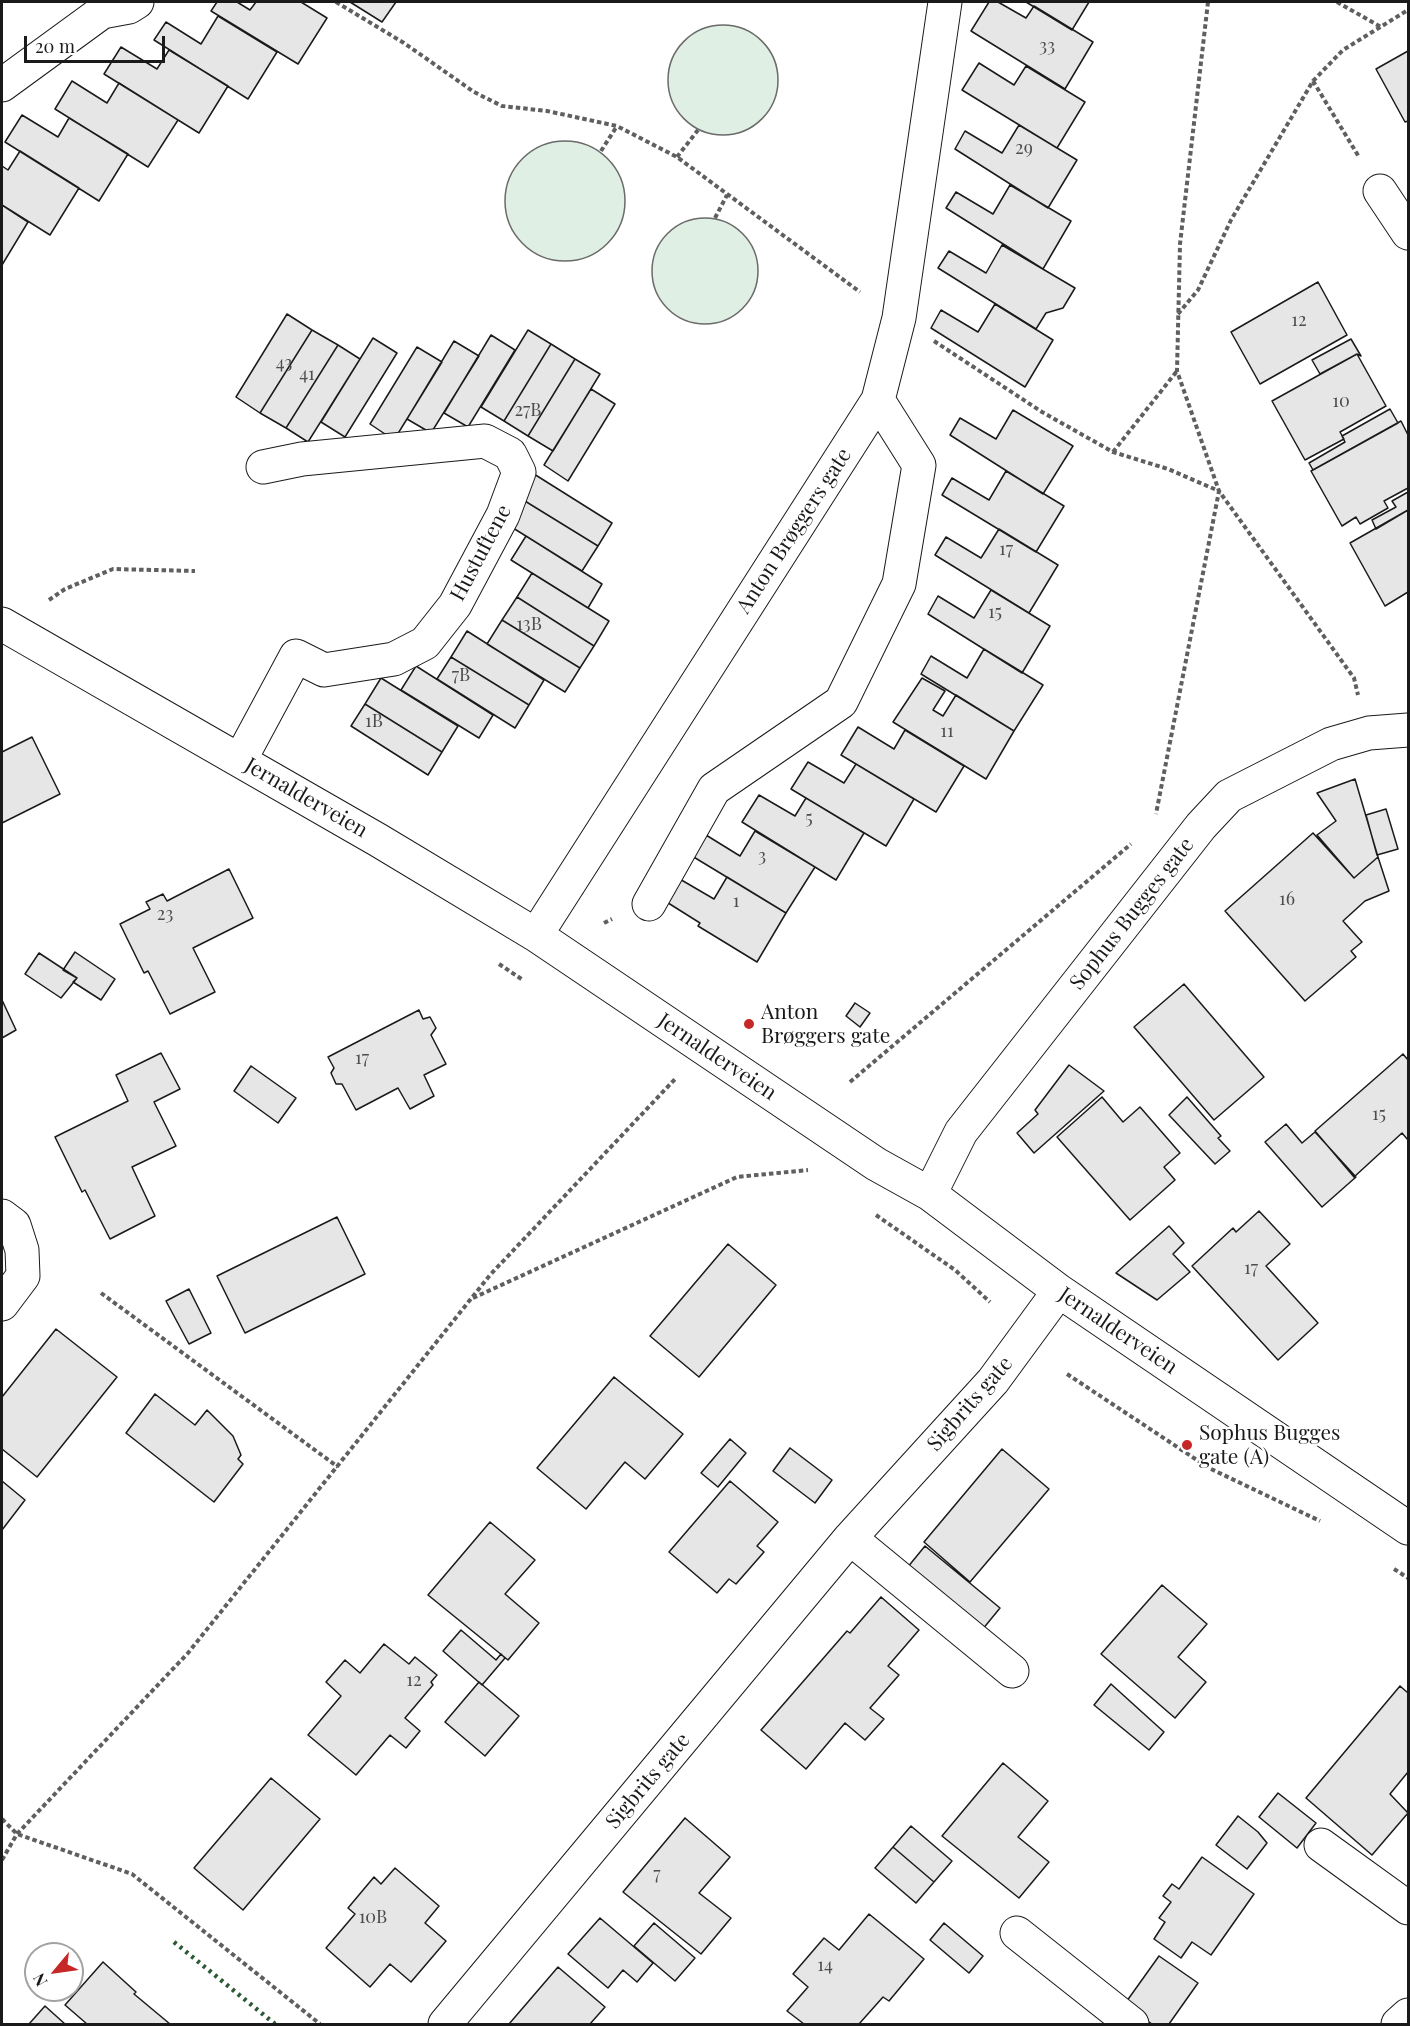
<!DOCTYPE html>
<meta charset="utf-8">
<style>
body{margin:0}
#map{position:relative;width:1410px;height:2026px;overflow:hidden;background:#fff;font-family:"Playfair Display",serif}
canvas{display:block}
.frame{position:absolute;inset:0;border:3px solid #1a1a1a;pointer-events:none}
.north{position:absolute;left:24px;top:1942px;width:60px;height:60px;box-sizing:border-box;background:#fff;border:2px solid #a3a3a3;border-radius:50%;rotate:241deg;font-size:16px;font-weight:700;line-height:24px;text-align:center;color:#1a1a1a}
.north::after{content:'';display:block;margin:auto;width:21px;height:27px;background:#c62828;clip-path:polygon(50% 0,100% 100%,50% 72%,0 100%)}
.scale{position:absolute;left:24px;top:36px;width:141px;height:27px;box-sizing:border-box;border:3px solid #1a1a1a;border-top:0;padding-left:8px;font-size:18px;line-height:21px;white-space:nowrap;color:#1a1a1a;-webkit-text-stroke:4px #fff;paint-order:stroke}
</style>
<div id="map">
<canvas width="1410" height="2026"></canvas>
<div class="frame"></div>
<div class="north">N</div>
<div class="scale">20 m</div>
</div>
<script>
const context = document.querySelector('canvas').getContext('2d');
context.lineJoin = 'round';
function paint(path, color) {
  context.fillStyle = color;
  context.fill(path, 'evenodd');
}
function toPath(rows) {
  const path = new Path2D();
  for (const r of rows) {
    if (r.length === 3) {
      path.moveTo(r[0] + r[2], r[1]);
      path.arc(r[0], r[1], r[2], 0, 2 * Math.PI);
      continue;
    }
    path.moveTo(r[0], r[1]);
    for (let i = 2; i < r.length; i += 2) path.lineTo(r[i], r[i + 1]);
  }
  return path;
}
function trace(path, color, width, dash) {
  context.strokeStyle = color;
  context.lineWidth = width;
  context.lineCap = dash ? 'butt' : 'round';
  context.setLineDash(dash || []);
  context.stroke(path);
}
function drawText(font, color, halo, rows, align = 'center') {
  context.font = font + ' "Playfair Display",serif';
  context.lineWidth = 4.5;
  context.setLineDash([]);
  context.textBaseline = 'middle';
  context.strokeStyle = halo;
  context.fillStyle = color;
  for (const [text, x, y, turn = 0] of rows) {
    context.save();
    context.translate(x, y);
    context.rotate((+turn || 0) * Math.PI / 180);
    context.textAlign = isNaN(turn) ? turn : align;
    if (halo) context.strokeText(text, 0, 0);
    context.fillText(text, 0, 0);
    context.restore();
  }
}
const green = toPath([
 [723,80,55],
 [565,201,60],
 [705,271,53]
]);
const building = toPath([
 [217,2,237,2,250,10,256,2,301,2,327,18,298,64,211,11,217,2],
 [350,2,396,2,382,22,350,2],
 [989,2,998,2,1026,18,1034,6,1093,42,1065,89,971,31,989,2],
 [1026,2,1089,2,1072,30,1026,2],
 [218,16,277,52,248,99,154,40,166,22,201,44,218,16],
 [121,47,157,69,169,50,228,86,199,133,104,74,121,47],
 [1408,51,1408,121,1405,122,1376,69,1408,51],
 [979,63,1014,85,1026,66,1085,102,1057,148,962,90,979,63],
 [72,81,107,103,119,83,178,120,148,167,55,109,72,81],
 [22,115,58,137,69,118,128,154,99,201,5,142,22,115],
 [1019,125,1077,160,1048,208,955,149,965,131,1002,153,1019,125],
 [20,151,79,188,50,235,2,205,2,166,8,170,20,151],
 [1010,185,1071,221,1043,269,946,208,956,192,993,214,1010,185],
 [2,205,28,222,2,265,2,205],
 [1002,245,1075,288,1063,308,1046,313,1036,329,938,268,949,251,986,273,1002,245],
 [1318,282,1347,335,1260,384,1231,332,1318,282],
 [995,304,1053,340,1025,387,931,328,941,310,978,332,995,304],
 [287,314,312,330,260,413,236,397,287,314],
 [312,330,338,345,286,428,260,413,312,330],
 [528,330,551,344,504,421,481,407,528,330],
 [491,335,515,350,468,427,444,413,491,335],
 [373,338,397,353,345,437,321,422,373,338],
 [1351,339,1361,356,1357,354,1320,374,1312,360,1351,339],
 [454,341,479,356,431,433,407,419,454,341],
 [551,344,575,359,528,436,504,421,551,344],
 [338,345,360,359,308,442,286,428,338,345],
 [417,347,442,362,394,440,370,424,417,347],
 [1357,354,1386,406,1340,432,1344,439,1305,460,1272,401,1357,354],
 [575,359,600,374,553,451,528,436,575,359],
 [591,389,615,404,568,481,544,465,591,389],
 [1390,409,1398,423,1313,470,1309,463,1345,442,1342,436,1390,409],
 [1013,410,1073,446,1043,494,950,435,960,418,996,439,1013,410],
 [1401,421,1408,435,1408,488,1384,501,1388,508,1360,524,1356,517,1342,526,1311,471,1401,421],
 [1006,471,1064,506,1036,552,942,495,952,478,989,500,1006,471],
 [534,474,612,523,598,546,520,498,534,474],
 [1408,492,1408,510,1376,529,1372,520,1396,507,1392,501,1408,492],
 [520,498,598,546,582,571,505,523,520,498],
 [1408,510,1408,592,1385,606,1350,543,1408,510],
 [999,529,1058,565,1029,613,935,555,946,537,981,558,999,529],
 [526,536,602,584,588,608,511,560,526,536],
 [532,573,609,621,594,646,517,597,532,573],
 [991,590,1050,626,1022,673,928,614,938,596,974,618,991,590],
 [517,597,594,646,580,668,502,620,517,597],
 [502,620,580,668,565,692,487,644,502,620],
 [467,631,544,680,529,705,451,657,467,631],
 [984,649,1043,685,1014,731,921,674,931,656,967,678,984,649],
 [451,657,529,705,515,728,437,679,451,657],
 [416,666,493,715,479,738,401,690,416,666],
 [381,678,458,726,442,752,365,704,381,678],
 [922,678,945,691,933,710,943,716,956,695,1014,731,986,779,893,722,922,678],
 [365,704,442,752,428,775,351,726,365,704],
 [858,727,894,749,905,730,964,766,936,812,841,755,858,727],
 [32,737,60,794,2,823,2,752,32,737],
 [808,762,844,783,856,764,914,799,886,846,791,789,808,762],
 [1355,779,1378,857,1354,878,1317,835,1336,821,1317,793,1355,779],
 [759,795,795,816,806,798,864,833,836,880,742,822,759,795],
 [1386,809,1398,849,1377,855,1366,815,1386,809],
 [755,831,815,867,786,913,692,856,706,835,740,856,755,831],
 [1313,833,1354,878,1378,857,1389,891,1365,901,1343,921,1362,942,1351,951,1356,957,1305,1001,1225,911,1313,833],
 [229,869,253,918,193,948,215,992,170,1014,148,971,144,973,120,924,150,909,146,902,163,894,167,901,229,869],
 [727,877,786,913,757,962,698,926,700,923,665,901,678,878,714,899,727,877],
 [75,952,115,979,101,1000,73,982,77,978,63,970,75,952],
 [39,953,77,978,61,998,25,974,39,953],
 [1184,984,1264,1077,1214,1120,1134,1027,1184,984],
 [2,1000,16,1030,2,1038,2,1000],
 [855,1003,870,1013,860,1027,846,1016,855,1003],
 [419,1010,423,1019,430,1017,436,1028,431,1035,446,1064,424,1075,434,1096,410,1109,398,1088,356,1110,342,1084,336,1084,331,1073,334,1068,328,1057,419,1010],
 [161,1053,180,1089,154,1102,176,1146,132,1167,155,1216,110,1239,85,1190,82,1192,55,1137,128,1101,116,1075,161,1053],
 [1403,1054,1408,1060,1408,1140,1402,1133,1354,1177,1315,1131,1403,1054],
 [1069,1065,1104,1091,1034,1153,1017,1133,1038,1114,1035,1110,1069,1065],
 [251,1066,296,1098,278,1123,234,1091,251,1066],
 [1102,1097,1123,1122,1140,1107,1180,1153,1164,1167,1175,1180,1130,1220,1057,1137,1102,1097],
 [1187,1097,1221,1136,1218,1138,1230,1151,1215,1164,1169,1115,1187,1097],
 [1286,1124,1302,1143,1315,1132,1356,1177,1322,1207,1265,1142,1286,1124],
 [1259,1211,1290,1244,1266,1266,1318,1323,1278,1360,1192,1266,1233,1228,1236,1232,1259,1211],
 [337,1217,365,1274,245,1333,217,1276,337,1217],
 [1169,1226,1184,1243,1173,1254,1190,1272,1157,1300,1116,1273,1169,1226],
 [728,1244,776,1285,699,1377,650,1336,728,1244],
 [189,1289,211,1333,189,1344,166,1301,189,1289],
 [56,1329,117,1377,37,1477,2,1449,2,1397,56,1329],
 [614,1377,683,1434,645,1479,625,1462,586,1509,537,1468,614,1377],
 [155,1394,195,1425,207,1410,233,1436,241,1455,238,1459,243,1464,214,1502,126,1433,155,1394],
 [730,1439,746,1453,718,1487,701,1473,730,1439],
 [790,1448,832,1480,815,1503,773,1471,790,1448],
 [1002,1449,1049,1489,970,1582,924,1542,1002,1449],
 [2,1481,25,1500,2,1530,2,1481],
 [730,1481,778,1522,757,1546,764,1552,736,1584,729,1579,717,1593,669,1552,730,1481],
 [490,1522,535,1560,505,1594,539,1623,508,1660,428,1595,490,1522],
 [925,1546,1000,1608,982,1630,907,1568,925,1546],
 [1162,1585,1207,1624,1178,1657,1206,1682,1175,1718,1101,1654,1162,1585],
 [881,1597,919,1630,888,1666,899,1675,870,1708,884,1719,865,1740,845,1723,806,1769,761,1730,847,1631,850,1633,881,1597],
 [461,1630,496,1660,501,1654,505,1658,482,1685,443,1651,461,1630],
 [384,1644,409,1664,415,1657,437,1675,431,1682,433,1685,405,1718,420,1731,406,1748,390,1735,356,1775,308,1735,341,1696,326,1682,345,1660,360,1673,384,1644],
 [479,1682,519,1716,485,1756,445,1722,479,1682],
 [1111,1684,1164,1732,1149,1750,1094,1705,1111,1684],
 [1400,1686,1408,1693,1408,1772,1390,1794,1408,1813,1372,1855,1306,1798,1400,1686],
 [1003,1763,1048,1801,1018,1837,1049,1862,1019,1898,942,1836,1003,1763],
 [271,1778,320,1819,243,1910,194,1868,271,1778],
 [1278,1793,1316,1823,1297,1848,1259,1817,1278,1793],
 [1238,1816,1258,1832,1267,1843,1247,1869,1216,1845,1238,1816],
 [685,1818,730,1857,699,1893,731,1918,701,1954,623,1892,685,1818],
 [911,1826,952,1861,934,1882,893,1847,911,1826],
 [893,1847,934,1882,916,1903,875,1868,893,1847],
 [1202,1857,1254,1894,1211,1955,1192,1942,1181,1958,1154,1939,1165,1922,1159,1918,1171,1902,1163,1896,1172,1884,1179,1889,1202,1857],
 [395,1868,439,1906,425,1923,446,1941,411,1982,390,1964,370,1987,326,1948,355,1914,348,1908,374,1877,381,1884,395,1868],
 [869,1914,924,1959,889,2001,883,1997,859,2024,804,2024,787,2011,808,1987,793,1974,824,1938,839,1950,869,1914],
 [600,1918,653,1963,637,1982,623,1970,608,1988,568,1954,600,1918],
 [654,1923,695,1958,675,1981,634,1946,654,1923],
 [944,1923,983,1956,969,1973,930,1940,944,1923],
 [1159,1956,1198,1983,1169,2024,1152,2024,1124,2005,1159,1956],
 [103,1962,136,1992,134,1994,170,2024,87,2024,65,2005,103,1962],
 [558,1967,605,2007,590,2024,509,2024,558,1967],
 [45,2006,65,2024,29,2024,45,2006]
]);
const path = toPath([
 [336,2,404,43,474,92,502,106,547,111,617,126,677,157,860,292],
 [1208,2,1180,244,1177,371,1219,491,1354,678,1358,695],
 [1337,2,1381,27],
 [1313,81,1359,157],
 [601,151,617,126],
 [677,157,698,130],
 [715,218,727,195],
 [1178,314,1198,290,1231,220,1313,81,1343,50,1408,10],
 [934,341,1042,412,1113,452,1168,469,1219,491,1156,814],
 [1113,452,1177,371],
 [49,600,65,589,113,569,195,571],
 [604,923,612,919],
 [499,964,523,980],
 [850,1082,1131,844],
 [876,1215,955,1270,990,1302],
 [101,1293,338,1467],
 [473,1298,737,1177,808,1170],
 [1067,1374,1209,1468,1320,1521],
 [1394,1569,1408,1578],
 [2,1819,17,1834,132,1874,320,2024],
 [2,1860,17,1834,188,1653,490,1275,676,1078]
]);
const minor = toPath([
 [2,85,102,12,129,7,137,2],
 [1380,191,1408,233],
 [2,624,378,840,536,935,876,1164,930,1194,1059,1291,1408,1528],
 [240,760,296,656,324,670,394,659,425,643,455,605,503,515,519,472,510,454,485,441,302,459,263,467],
 [649,904,714,789,841,702,899,584,919,465,878,400],
 [536,935,878,400,899,318,945,2],
 [930,1194,961,1132,1201,826,1229,796,1331,744,1369,733,1408,730],
 [2,1216,14,1225,22,1250,23,1276,2,1304],
 [850,1538,1012,1671],
 [1321,1845,1408,1908],
 [1017,1933,1132,2024],
 [445,2024,850,1538,993,1381,1059,1291],
 [1398,2024,1408,2015]
]);
const hedge = toPath([
 [174,1942,275,2024]
]);
const markers = [
 [749,1024,6,"#c62828"],
 [1187,1445,6,"#c62828"]
];
const numberNames = [
 ["33",1047,46],
 ["29",1024,148],
 ["12",1299,320],
 ["43",284,363],
 ["41",307,374],
 ["10",1341,401],
 ["27B",528,410],
 ["17",1006,549],
 ["15",995,612],
 ["13B",529,624],
 ["7B",461,675],
 ["1B",374,721],
 ["11",947,731],
 ["5",809,818],
 ["3",762,856],
 ["16",1287,899],
 ["1",736,901],
 ["23",165,914],
 ["17",362,1058],
 ["15",1379,1114],
 ["17",1251,1268],
 ["12",414,1680],
 ["7",657,1874],
 ["10B",373,1917],
 ["14",825,1965]
];
const streetNames = [
 ["Anton Brøggers gate",794,531,-57],
 ["Hustuftene",481,553,-62],
 ["Jernalderveien",306,798,30],
 ["Sophus Bugges gate",1132,914,-52],
 ["Jernalderveien",717,1057,34],
 ["Jernalderveien",1118,1331,34],
 ["Sigbrits gate",970,1404,-49],
 ["Sigbrits gate",648,1781,-50]
];
const poiNames = [
 ["Anton",761,1012],
 ["Brøggers gate",761,1036],
 ["Sophus Bugges",1199,1433],
 ["gate (A)",1199,1457]
];
paint(green, '#e0efe3');
trace(green, '#6a6a6a', 1.5);
paint(building, '#e6e6e6');
trace(building, '#1a1a1a', 1.5);
trace(minor, '#1a1a1a', 35);
trace(path, '#5f5f5f', 4, [4.5, 3]);
trace(minor, '#fff', 33);
trace(hedge, '#2b5a34', 4.5, [3, 4.5]);
for (const [x, y, r, color] of markers) {
  const dot = new Path2D();
  dot.arc(x, y, r, 0, 2 * Math.PI);
  context.fillStyle = color;
  context.fill(dot);
  trace(dot, '#fff', 2);
}
drawText('18px', '#4d4d4d', null, numberNames);
drawText('21px', '#1a1a1a', '#fff', streetNames);
drawText('21px', '#1a1a1a', '#fff', poiNames, 'left');
</script>
